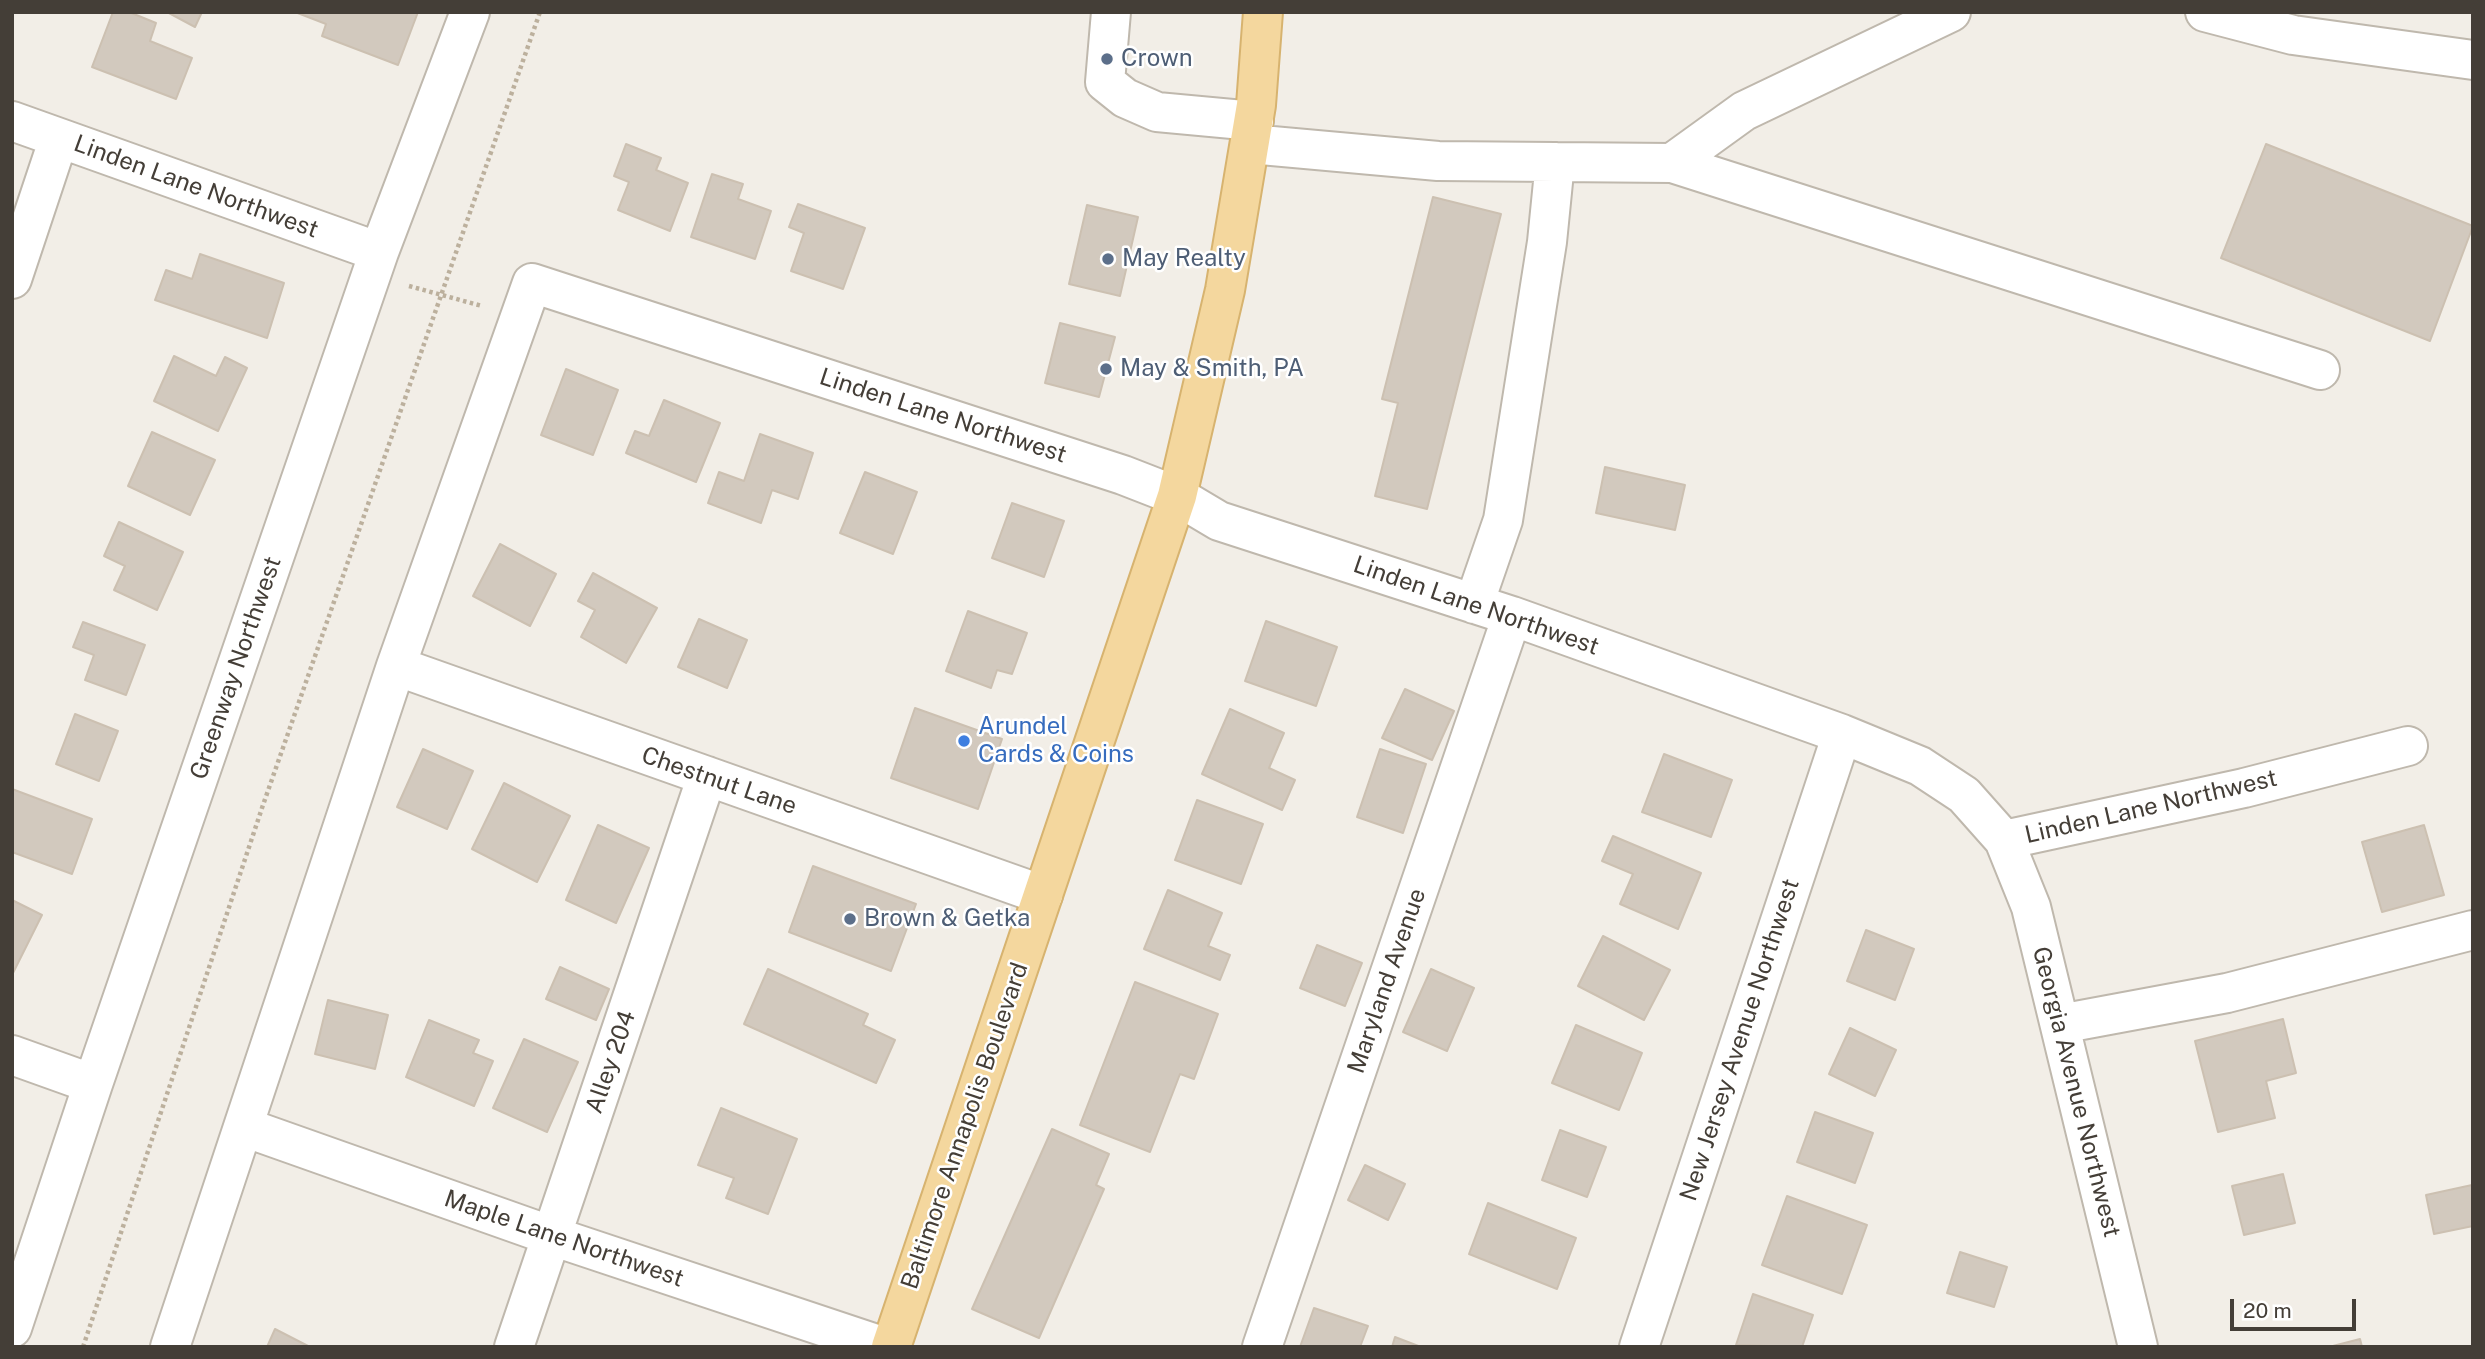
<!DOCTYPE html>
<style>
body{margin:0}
#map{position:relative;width:2485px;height:1359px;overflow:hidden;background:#f2eee7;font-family:"Public Sans",sans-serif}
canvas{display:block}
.frame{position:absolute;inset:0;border:14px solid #443e37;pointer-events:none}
.scale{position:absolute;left:2230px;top:1299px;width:126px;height:32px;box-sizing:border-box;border:4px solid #443e37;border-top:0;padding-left:9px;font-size:21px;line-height:24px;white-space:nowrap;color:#443e37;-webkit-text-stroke:5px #fff;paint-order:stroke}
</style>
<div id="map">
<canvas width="2485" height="1359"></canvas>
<div class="frame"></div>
<div class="scale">20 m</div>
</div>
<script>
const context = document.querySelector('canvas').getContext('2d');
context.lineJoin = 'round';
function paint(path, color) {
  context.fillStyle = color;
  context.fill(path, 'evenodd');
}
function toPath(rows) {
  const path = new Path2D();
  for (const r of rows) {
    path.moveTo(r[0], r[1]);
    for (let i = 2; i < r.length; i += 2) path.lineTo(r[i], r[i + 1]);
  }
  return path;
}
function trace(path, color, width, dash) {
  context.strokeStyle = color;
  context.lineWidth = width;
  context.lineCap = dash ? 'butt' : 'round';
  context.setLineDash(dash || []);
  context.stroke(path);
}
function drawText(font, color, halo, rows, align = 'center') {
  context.font = font + ' "Public Sans",sans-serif';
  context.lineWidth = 5;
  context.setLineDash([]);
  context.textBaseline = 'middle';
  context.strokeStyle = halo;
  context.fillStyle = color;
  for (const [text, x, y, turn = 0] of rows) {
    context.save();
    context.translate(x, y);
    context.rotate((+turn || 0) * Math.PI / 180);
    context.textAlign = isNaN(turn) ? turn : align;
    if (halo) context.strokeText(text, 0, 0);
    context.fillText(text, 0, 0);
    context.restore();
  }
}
const building = toPath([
 [113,12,129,12,156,23,150,41,192,58,176,99,92,67,113,12],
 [167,12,202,12,195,27,167,12],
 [295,12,418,12,398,65,322,36,326,24,295,12],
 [626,144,661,158,656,170,688,183,670,231,618,210,629,182,614,176,626,144],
 [2266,144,2473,226,2430,341,2221,258,2266,144],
 [712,174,743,184,738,199,771,211,755,259,691,237,712,174],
 [1433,197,1501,214,1427,509,1375,496,1398,403,1382,399,1433,197],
 [798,204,865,228,843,289,791,271,804,233,789,227,798,204],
 [1087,205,1138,217,1120,296,1069,284,1087,205],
 [200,254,284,283,267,338,155,300,166,270,192,279,200,254],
 [1060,323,1115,337,1099,397,1045,383,1060,323],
 [174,356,216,376,225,357,247,368,218,431,154,401,174,356],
 [566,369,618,390,593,455,541,435,566,369],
 [664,400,720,423,696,482,626,453,635,431,649,436,664,400],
 [152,432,215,460,190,515,128,486,152,432],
 [760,434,813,453,798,499,772,490,761,523,708,503,719,472,744,481,760,434],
 [1605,467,1685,485,1675,530,1596,513,1605,467],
 [865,472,917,492,893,554,840,533,865,472],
 [1012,503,1064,521,1044,577,992,558,1012,503],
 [119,522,183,552,157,610,114,590,125,566,104,556,119,522],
 [500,544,556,574,530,626,473,596,500,544],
 [593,573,657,608,626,663,581,637,595,610,578,601,593,573],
 [968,611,1027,633,1012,674,997,670,991,688,946,671,968,611],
 [699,619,747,640,727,688,678,667,699,619],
 [1266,621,1337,647,1316,706,1245,681,1266,621],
 [83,622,145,645,126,695,85,680,94,655,73,647,83,622],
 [1405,689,1454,711,1432,760,1382,738,1405,689],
 [915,708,1002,739,978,809,891,778,915,708],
 [1230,709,1284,733,1269,768,1295,780,1282,810,1202,774,1230,709],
 [75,714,118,731,99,781,56,764,75,714],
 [423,749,473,771,447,829,397,807,423,749],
 [1380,749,1426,764,1403,833,1357,817,1380,749],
 [1664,754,1732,780,1711,837,1642,812,1664,754],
 [504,783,570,816,537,882,472,849,504,783],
 [12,789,92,819,72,874,12,852,12,789],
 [1197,800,1263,824,1241,884,1175,860,1197,800],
 [598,825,649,848,616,923,566,900,598,825],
 [2424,825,2444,895,2382,912,2362,842,2424,825],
 [1613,836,1701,873,1678,929,1620,904,1633,874,1602,861,1613,836],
 [813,866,916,904,891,971,789,932,813,866],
 [1168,890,1222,913,1208,946,1230,955,1220,980,1144,949,1168,890],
 [12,900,42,915,13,973,12,973,12,900],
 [1866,930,1914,949,1895,1000,1847,981,1866,930],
 [1603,936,1670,970,1644,1020,1578,986,1603,936],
 [1317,945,1362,963,1345,1006,1300,988,1317,945],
 [560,967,609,989,596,1020,546,999,560,967],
 [768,969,868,1014,863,1025,895,1040,876,1083,744,1024,768,969],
 [1431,969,1474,988,1447,1051,1403,1032,1431,969],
 [1135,982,1218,1014,1194,1079,1180,1074,1150,1152,1080,1125,1135,982],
 [328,1000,388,1015,375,1069,315,1054,328,1000],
 [2283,1019,2296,1073,2266,1081,2275,1118,2218,1132,2195,1041,2283,1019],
 [429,1020,479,1040,473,1053,493,1061,474,1106,406,1077,429,1020],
 [1576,1025,1642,1053,1619,1110,1552,1083,1576,1025],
 [1850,1028,1896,1050,1875,1096,1829,1074,1850,1028],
 [524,1039,578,1062,547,1132,493,1108,524,1039],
 [721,1108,797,1139,768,1214,726,1198,734,1178,698,1165,721,1108],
 [1815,1112,1873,1133,1855,1183,1797,1162,1815,1112],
 [1052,1129,1109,1154,1096,1185,1104,1189,1039,1338,972,1309,1052,1129],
 [1560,1130,1606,1147,1587,1197,1542,1180,1560,1130],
 [1365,1165,1405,1184,1388,1220,1348,1200,1365,1165],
 [2283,1174,2295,1223,2244,1235,2232,1186,2283,1174],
 [2472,1185,2473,1226,2434,1234,2426,1195,2472,1185],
 [1787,1196,1867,1225,1842,1294,1762,1265,1787,1196],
 [1488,1203,1576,1238,1557,1289,1469,1254,1488,1203],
 [1960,1252,2007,1267,1994,1307,1947,1293,1960,1252],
 [1753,1294,1813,1315,1802,1347,1736,1345,1753,1294],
 [1314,1308,1368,1326,1360,1347,1300,1347,1314,1308],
 [275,1329,310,1347,267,1347,275,1329],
 [1395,1337,1421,1347,1392,1347,1395,1337],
 [2360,1339,2362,1347,2329,1347,2360,1339]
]);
const path = toPath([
 [409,286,482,306],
 [83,1347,263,805,540,12]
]);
const minor = toPath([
 [1111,12,1105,82,1125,98,1157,112,1254,121],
 [2205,12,2293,35,2473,60],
 [12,121,379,252],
 [1250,144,1438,161,1672,163,2320,370],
 [1672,163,1744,111,1951,12],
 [12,279,59,138],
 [1474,604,1503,520,1547,242,1555,162],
 [396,666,1043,895],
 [2004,840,2244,788,2408,746],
 [2060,1024,2227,993,2473,930],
 [12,1055,93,1084],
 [244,1127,552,1236,885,1347],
 [12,1328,93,1084,379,252,470,12],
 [170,1347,396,666,532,283,1123,475,1177,496,1219,521,1512,616,1842,734,1920,766,1964,795,2004,840,2031,907,2138,1347],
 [514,1347,707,776],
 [1262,1347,1512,616],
 [1639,1347,1842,734]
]);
const major = toPath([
 [891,1347,1177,496,1225,290,1256,105,1263,12]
]);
const markers = [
 [1107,59,7,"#5c6f8a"],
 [1108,259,7,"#5c6f8a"],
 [1106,369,7,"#5c6f8a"],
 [964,741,7,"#3f7fe0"],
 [850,919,7,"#5c6f8a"]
];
const serviceNames = [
 ["Crown",1121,59],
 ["May Realty",1122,259],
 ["May & Smith, PA",1120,369],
 ["Brown & Getka",864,919]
];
const streetNames = [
 ["Linden Lane Northwest",196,187,20],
 ["Linden Lane Northwest",943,416,18],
 ["Linden Lane Northwest",1476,606,19],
 ["Greenway Northwest",236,668,-71],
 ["Chestnut Lane",719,781,19],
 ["Linden Lane Northwest",2151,807,-13],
 ["Maryland Avenue",1387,981,-71],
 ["New Jersey Avenue Northwest",1740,1040,-72],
 ["Alley 204",611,1062,-71],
 ["Georgia Avenue Northwest",2076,1092,76],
 ["Baltimore Annapolis Boulevard",965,1126,-71],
 ["Maple Lane Northwest",564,1239,19]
];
const shopNames = [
 ["Arundel",978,727],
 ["Cards & Coins",978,755]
];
paint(building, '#d2c9be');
trace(building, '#ccc0b1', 2);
trace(minor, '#bfb8ad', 42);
trace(major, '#d7b36f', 42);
trace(path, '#bcb09d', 4.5, [3.5, 3.5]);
trace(minor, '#fff', 38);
trace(major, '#f4d79e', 38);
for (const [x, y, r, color] of markers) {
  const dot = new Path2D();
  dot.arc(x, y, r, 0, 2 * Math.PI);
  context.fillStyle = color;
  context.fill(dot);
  trace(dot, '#fff', 2.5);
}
drawText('24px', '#4e5e75', '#fff', serviceNames, 'left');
drawText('24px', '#443e37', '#fff', streetNames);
drawText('24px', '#366cbe', '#fff', shopNames, 'left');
</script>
